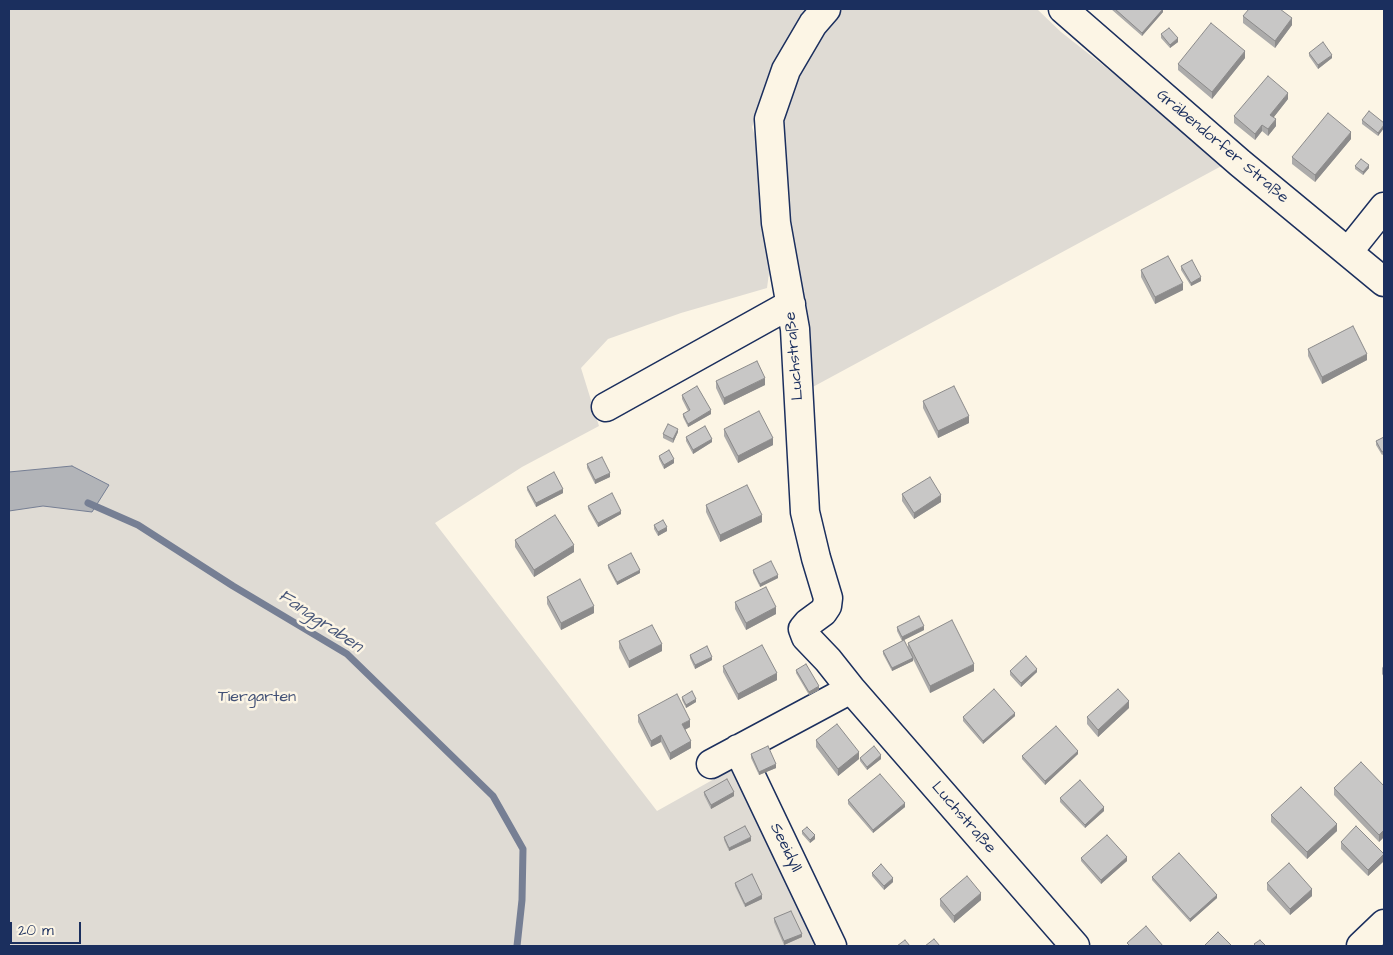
<!DOCTYPE html>
<meta charset="utf-8">
<style>
body{margin:0}
#map{position:relative;width:1393px;height:955px;overflow:hidden;background:#fcf5e5;font-family:"Architects Daughter",sans-serif}
canvas{display:block}
.frame{position:absolute;inset:0;border:10px solid #1b2f5e;pointer-events:none}
.scale{position:absolute;left:10px;top:922px;width:71px;height:22px;box-sizing:border-box;border:2px solid #1b2f5e;border-top:0;padding-left:6px;font-size:15px;line-height:18px;white-space:nowrap;color:#1b2f5e;-webkit-text-stroke:4px #fcf5e5;paint-order:stroke}
</style>
<div id="map">
<canvas width="1393" height="955"></canvas>
<div class="frame"></div>
<div class="scale">20 m</div>
</div>
<script>
const context = document.querySelector('canvas').getContext('2d');
context.lineJoin = 'round';
function paint(path, color) {
  context.fillStyle = color;
  context.fill(path, 'evenodd');
}
function toPath(rows) {
  const path = new Path2D();
  for (const r of rows) {
    path.moveTo(r[0], r[1]);
    for (let i = 2; i < r.length; i += 2) path.lineTo(r[i], r[i + 1]);
  }
  return path;
}
function trace(path, color, width, dash) {
  context.strokeStyle = color;
  context.lineWidth = width;
  context.lineCap = dash ? 'butt' : 'round';
  context.setLineDash(dash || []);
  context.stroke(path);
}
function drawText(font, color, halo, rows, align = 'center') {
  context.font = font + ' "Architects Daughter",sans-serif';
  context.lineWidth = 5;
  context.setLineDash([]);
  context.textBaseline = 'middle';
  context.strokeStyle = halo;
  context.fillStyle = color;
  for (const [text, x, y, turn = 0] of rows) {
    context.save();
    context.translate(x, y);
    context.rotate((+turn || 0) * Math.PI / 180);
    context.textAlign = isNaN(turn) ? turn : align;
    if (halo) context.strokeText(text, 0, 0);
    context.fillText(text, 0, 0);
    context.restore();
  }
}
const green = toPath([
 [9,9,1037,9,1061,32,1227,163,809,389,797,326,780,116,795,76,822,35,775,63,752,127,762,158,773,243,767,288,681,313,608,339,581,368,599,426,522,467,435,523,657,811,750,759,839,946,9,946]
]);
const water = toPath([
 [72,466,109,485,92,512,43,506,9,511,9,472,72,466]
]);
const stream = toPath([
 [88,503,138,525,233,586,347,654,493,796,523,849,522,900,517,946]
]);
const minor = toPath([
 [826,9,813,24,786,70,769,119,776,223,795,329,805,512,816,558,828,598,827,606,823,612,808,623,803,629,806,637,828,660,851,689,1075,946],
 [1063,9,1240,163,1384,282],
 [1348,252,1384,207],
 [606,407,791,304],
 [738,749,832,946],
 [711,764,851,689],
 [1361,946,1384,924]
]);
const wall = toPath([
 [1111,9,1163,9,1163,12,1142,36],
 [1243,16,1292,25,1275,48,1243,23],
 [1161,34,1178,42,1170,48,1161,38],
 [1309,53,1332,58,1318,69,1309,56],
 [1245,58,1212,99,1178,70,1178,64],
 [1288,99,1273,118,1276,126,1268,136,1262,131,1255,140,1234,123,1234,116],
 [1362,120,1384,123,1384,128,1378,136,1362,124],
 [1351,139,1315,182,1292,164,1292,157],
 [1355,166,1369,168,1363,175,1355,169],
 [1181,266,1201,281,1191,286,1181,270],
 [1141,270,1183,290,1155,304,1141,277],
 [1308,349,1367,360,1322,384,1308,356],
 [716,381,765,385,724,405,716,388],
 [682,395,711,414,688,427,683,417,683,414,688,411,682,399],
 [923,401,969,423,938,438,923,408],
 [724,429,773,445,738,463,724,436],
 [678,432,673,443,663,438,663,434],
 [686,437,712,442,693,454,686,441],
 [1384,437,1384,454,1382,455,1376,445,1376,441],
 [659,456,674,463,664,469,659,459],
 [587,464,610,477,595,484,587,468],
 [527,487,563,493,536,507,527,490],
 [902,494,941,502,914,519,902,501],
 [706,505,762,522,720,542,706,512],
 [588,506,621,514,598,527,588,509],
 [654,525,667,531,658,536,654,529],
 [515,540,574,552,534,577,515,547],
 [608,565,640,573,617,585,608,568],
 [753,570,778,578,760,587,753,573],
 [547,597,594,613,561,630,547,604],
 [735,602,776,614,746,630,735,609],
 [897,627,924,630,902,641,897,631],
 [619,641,662,651,629,668,619,648],
 [908,643,974,671,930,693,913,659,913,661,892,671,883,654,883,651,908,648],
 [690,655,712,660,695,669,690,658],
 [1384,665,1384,677,1382,674,1382,668],
 [723,666,777,680,738,700,723,672],
 [796,670,819,690,809,695,796,673],
 [1010,671,1037,672,1021,687,1010,675],
 [682,697,696,702,686,708,682,700],
 [1129,708,1098,737,1087,724,1087,717],
 [638,715,690,727,685,730,691,748,670,760,661,742,651,747,638,722],
 [1015,716,983,744,963,721,963,717],
 [816,740,859,759,838,776,816,747],
 [751,754,776,768,759,775,751,758],
 [1078,754,1045,785,1022,759,1022,756],
 [860,758,881,759,867,770,860,761],
 [1384,786,1384,837,1379,842,1334,795,1334,788],
 [704,792,734,796,711,809,704,795],
 [1060,798,1104,811,1085,828,1060,802],
 [848,800,905,807,873,833,848,804],
 [1271,815,1337,831,1307,859,1271,822],
 [802,831,815,839,810,843,802,834],
 [724,837,751,841,729,851,724,840],
 [1341,842,1384,861,1368,876,1341,849],
 [1081,858,1127,861,1101,884,1081,861],
 [872,873,893,882,884,890,872,876],
 [1152,877,1217,898,1190,922,1152,880],
 [735,883,762,899,745,907,735,886],
 [1267,883,1312,896,1290,915,1267,890],
 [940,899,981,900,954,923,940,906],
 [774,918,802,937,784,945,774,922]
]);
const shadedWall = toPath([
 [1163,9,1163,12,1142,36,1142,33],
 [1292,18,1292,25,1275,48,1275,41],
 [1178,38,1178,42,1170,48,1170,45],
 [1245,51,1245,58,1212,99,1212,92],
 [1332,55,1332,58,1318,69,1318,65],
 [1288,93,1288,99,1270,122,1270,115],
 [1276,119,1276,126,1268,136,1268,129],
 [1262,125,1262,131,1255,140,1255,134],
 [1384,125,1384,128,1378,136,1378,133],
 [1351,132,1351,139,1315,182,1315,175],
 [1369,165,1369,168,1363,175,1363,172],
 [1201,277,1201,281,1191,286,1191,283],
 [1183,283,1183,290,1155,304,1155,297],
 [1367,354,1367,360,1322,384,1322,377],
 [765,378,765,385,724,405,724,398],
 [711,410,711,414,688,427,688,424],
 [969,416,969,423,938,438,938,431],
 [678,429,678,432,673,443,673,439],
 [773,438,773,445,738,463,738,456],
 [712,439,712,442,693,454,693,450],
 [674,459,674,463,664,469,664,465],
 [610,473,610,477,595,484,595,480],
 [563,489,563,493,536,507,536,503],
 [941,495,941,502,914,519,914,513],
 [621,511,621,514,598,527,598,523],
 [762,515,762,522,720,542,720,535],
 [667,527,667,531,658,536,658,532],
 [574,545,574,552,534,577,534,570],
 [640,570,640,573,617,585,617,582],
 [778,575,778,578,760,587,760,584],
 [594,606,594,613,561,630,561,623],
 [776,607,776,614,746,630,746,623],
 [924,626,924,630,902,641,902,637],
 [662,644,662,651,629,668,629,661],
 [712,657,712,660,695,669,695,665],
 [913,658,913,661,892,671,892,668],
 [974,664,974,671,930,693,930,686],
 [1037,669,1037,672,1021,687,1021,683],
 [777,673,777,680,738,700,738,694],
 [819,686,819,690,809,695,809,692],
 [696,699,696,702,686,708,686,705],
 [1129,701,1129,708,1098,737,1098,730],
 [1015,713,1015,716,983,744,983,741],
 [690,720,690,727,682,731,682,724],
 [661,735,661,742,651,747,651,741],
 [691,741,691,748,670,760,670,753],
 [1078,751,1078,754,1045,785,1045,781],
 [859,752,859,759,838,776,838,769],
 [881,755,881,759,867,770,867,767],
 [776,764,776,768,759,775,759,772],
 [734,792,734,796,711,809,711,805],
 [905,803,905,807,873,833,873,830],
 [1104,807,1104,811,1085,828,1085,825],
 [1337,824,1337,831,1307,859,1307,852],
 [1384,830,1384,837,1379,842,1379,835],
 [815,835,815,839,810,843,810,840],
 [751,837,751,841,729,851,729,848],
 [1384,854,1384,861,1368,876,1368,870],
 [1127,857,1127,861,1101,884,1101,880],
 [893,878,893,882,884,890,884,886],
 [1312,889,1312,896,1290,915,1290,909],
 [981,893,981,900,954,923,954,916],
 [762,895,762,899,745,907,745,904],
 [1217,895,1217,898,1190,922,1190,919],
 [802,934,802,937,784,945,784,941]
]);
const building = toPath([
 [1115,9,1163,9,1142,33,1115,9],
 [1249,9,1280,9,1292,18,1275,41,1243,16,1249,9],
 [1211,23,1245,51,1212,92,1178,64,1211,23],
 [1169,28,1178,38,1170,45,1161,34,1169,28],
 [1323,42,1332,55,1318,65,1309,53,1323,42],
 [1268,76,1288,93,1270,115,1276,119,1268,129,1262,125,1255,134,1234,116,1268,76],
 [1369,111,1384,123,1384,125,1378,133,1362,120,1369,111],
 [1328,113,1351,132,1315,175,1292,157,1328,113],
 [1361,159,1369,165,1363,172,1355,166,1361,159],
 [1168,256,1183,283,1155,297,1141,270,1168,256],
 [1192,260,1201,277,1191,283,1181,266,1192,260],
 [1353,326,1367,354,1322,377,1308,349,1353,326],
 [757,361,765,378,724,398,716,381,757,361],
 [697,386,711,410,688,424,683,414,690,410,682,395,697,386],
 [954,386,969,416,938,431,923,401,954,386],
 [759,411,773,438,738,456,724,429,759,411],
 [668,424,678,429,673,439,663,434,668,424],
 [705,426,712,439,693,450,686,437,705,426],
 [1384,437,1384,451,1382,452,1376,441,1384,437],
 [669,450,674,459,664,465,659,456,669,450],
 [602,457,610,473,595,480,587,464,602,457],
 [554,472,563,489,536,503,527,487,554,472],
 [930,477,941,495,914,513,902,494,930,477],
 [747,485,762,515,720,535,706,505,747,485],
 [612,493,621,511,598,523,588,506,612,493],
 [555,515,574,545,534,570,515,540,555,515],
 [663,520,667,527,658,532,654,525,663,520],
 [631,553,640,570,617,582,608,565,631,553],
 [771,561,778,575,760,584,753,570,771,561],
 [580,579,594,606,561,623,547,597,580,579],
 [766,587,776,607,746,623,735,602,766,587],
 [919,616,924,626,902,637,897,627,919,616],
 [952,620,974,664,930,686,908,643,952,620],
 [652,625,662,644,629,661,619,641,652,625],
 [904,640,913,658,892,668,883,651,904,640],
 [762,645,777,673,738,694,723,666,762,645],
 [707,646,712,657,695,665,690,655,707,646],
 [1026,656,1037,669,1021,683,1010,671,1026,656],
 [806,664,819,686,809,692,796,670,806,664],
 [994,689,1015,713,983,741,963,717,994,689],
 [1118,689,1129,701,1098,730,1087,717,1118,689],
 [692,691,696,699,686,705,682,697,692,691],
 [677,694,690,720,682,724,691,741,670,753,661,735,651,741,638,715,677,694],
 [837,724,859,752,838,769,816,740,837,724],
 [1056,726,1078,751,1045,781,1022,756,1056,726],
 [768,746,776,764,759,772,751,754,768,746],
 [874,746,881,755,867,767,860,758,874,746],
 [1361,762,1384,786,1384,830,1379,835,1334,788,1361,762],
 [880,774,905,803,873,830,848,800,880,774],
 [727,779,734,792,711,805,704,792,727,779],
 [1080,780,1104,807,1085,825,1060,798,1080,780],
 [1301,787,1337,824,1307,852,1271,815,1301,787],
 [745,826,751,837,729,848,724,837,745,826],
 [1356,826,1384,854,1368,870,1341,842,1356,826],
 [807,827,815,835,810,840,802,831,807,827],
 [1107,835,1127,857,1101,880,1081,858,1107,835],
 [1179,853,1217,895,1190,919,1152,877,1179,853],
 [1289,863,1312,889,1290,909,1267,883,1289,863],
 [881,864,893,878,884,886,872,873,881,864],
 [752,874,762,895,745,904,735,883,752,874],
 [967,876,981,893,954,916,940,899,967,876],
 [791,911,802,934,784,941,774,918,791,911],
 [1146,926,1163,946,1130,946,1127,943,1146,926],
 [1218,932,1232,946,1204,946,1218,932],
 [934,939,940,946,925,946,934,939],
 [905,940,910,946,897,946,905,940],
 [1260,940,1266,946,1256,946,1254,944,1260,940]
]);
const streetNames = [
 ["Gräbendorfer Straße",1222,147,40],
 ["Luchstraße",795,356,-95],
 ["Luchstraße",963,818,49],
 ["Seeidyll",785,848,64]
];
const parkNames = [
 ["Tiergarten",257,698]
];
const waterNames = [
 ["Fanggraben",320,622,34]
];
paint(green, '#dfdbd4');
paint(water, '#b2b4b8');
trace(water, '#767f94', 1);
trace(stream, '#767f94', 7);
trace(minor, '#1b2f5e', 31);
trace(minor, '#fcf5e5', 28);
paint(wall, '#acabaa');
paint(shadedWall, '#8c8b8b');
paint(building, '#c8c7c6');
trace(building, '#8c8b8b', 1);
drawText('16px', '#1b2f5e', '#fcf5e5', streetNames);
drawText('16px', '#425176', '#fcf5e5', parkNames);
drawText('italic 18px', '#485779', '#fcf5e5', waterNames);
</script>
